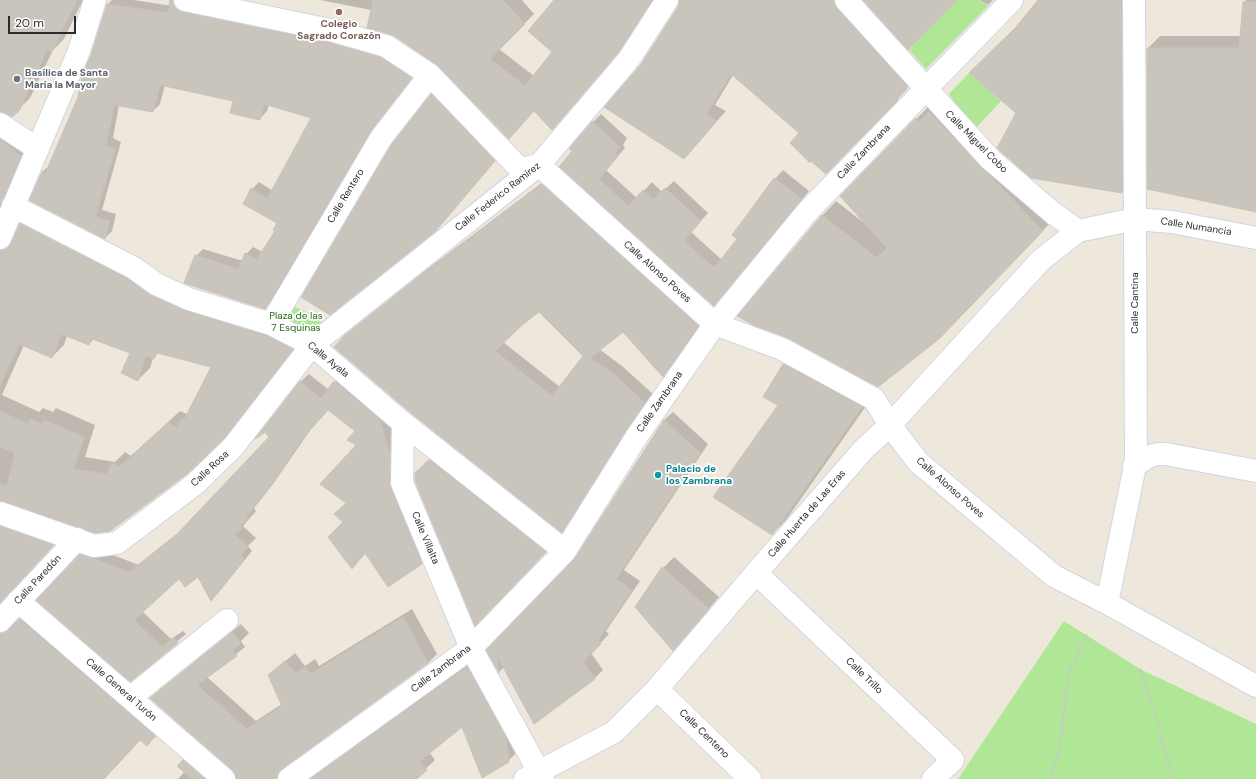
<!DOCTYPE html>
<meta charset="utf-8">
<style>
body{margin:0}
#map{position:relative;width:1256px;height:779px;overflow:hidden;background:#eee7dc;font-family:"DM Sans",sans-serif}
canvas{display:block}
.scale{position:absolute;left:8px;top:16px;width:68px;height:18px;box-sizing:border-box;border:2px solid #2b2b2b;border-top:0;padding-left:5px;font-size:12px;line-height:14px;white-space:nowrap;color:#2b2b2b;-webkit-text-stroke:3px #fff;paint-order:stroke}
</style>
<div id="map">
<canvas width="1256" height="779"></canvas>
<div class="scale">20 m</div>
</div>
<script>
const context = document.querySelector('canvas').getContext('2d');
context.lineJoin = 'round';
function paint(path, color) {
  context.fillStyle = color;
  context.fill(path, 'evenodd');
}
function toPath(rows) {
  const path = new Path2D();
  for (const r of rows) {
    path.moveTo(r[0], r[1]);
    for (let i = 2; i < r.length; i += 2) path.lineTo(r[i], r[i + 1]);
  }
  return path;
}
function trace(path, color, width, dash) {
  context.strokeStyle = color;
  context.lineWidth = width;
  context.lineCap = dash ? 'butt' : 'round';
  context.setLineDash(dash || []);
  context.stroke(path);
}
function drawText(font, color, halo, rows, align = 'center') {
  context.font = font + ' "DM Sans",sans-serif';
  context.lineWidth = 3.5;
  context.setLineDash([]);
  context.textBaseline = 'middle';
  context.strokeStyle = halo;
  context.fillStyle = color;
  for (const [text, x, y, turn = 0] of rows) {
    context.save();
    context.translate(x, y);
    context.rotate((+turn || 0) * Math.PI / 180);
    context.textAlign = isNaN(turn) ? turn : align;
    if (halo) context.strokeText(text, 0, 0);
    context.fillText(text, 0, 0);
    context.restore();
  }
}
const green = toPath([
 [957,0,978,0,988,6,926,69,909,50],
 [969,73,1001,101,973,131,949,94],
 [286,303,321,319,320,327,305,339,283,330],
 [1064,621,1140,669,1256,724,1256,779,958,779]
]);
const shadow = toPath([
 [0,0,83,0,64,39,53,50,30,98,12,116,0,111],
 [112,0,134,0,192,9,335,35,418,70,377,123,272,301,265,308,196,256,203,249,243,261,246,254,253,247,263,252,276,231,278,223,252,189,259,182,273,191,312,117,269,105,267,111,260,119,234,100,165,85,160,104,153,111,119,105,113,138,121,142,102,210,116,214,112,231,105,238,42,172,50,165,79,97,108,4],
 [320,0,522,0,534,14,499,49,534,76,554,52,556,0,655,0,629,40,552,129,534,110,438,64,371,10],
 [680,0,848,0,916,76,906,88,907,89,836,163,733,75,715,105,726,111,693,148,640,66,678,7],
 [979,0,993,0,988,5],
 [1039,0,1130,0,1131,184,1122,192,1017,113,1015,29],
 [1246,0,1256,0,1256,210,1148,48,1160,36,1241,36,1244,3],
 [438,88,501,154,440,224,392,146],
 [931,104,1056,217,953,324,822,216,836,201,864,223,841,196],
 [0,114,32,144,0,221],
 [601,114,627,138,623,145,625,148,606,170,637,198,652,182,662,192,674,181,708,213,691,232,722,260,738,239,734,235,775,179,783,170,809,191,722,296,561,167,593,122],
 [551,176,706,317,671,367,663,376,623,331,599,349,622,366,653,394,570,523,562,531,345,336,421,274],
 [539,311,585,356,560,387,503,342],
 [32,212,139,267,304,337,235,425,186,474,0,500,0,229,8,238,14,239,21,224],
 [67,335,89,344,94,339,131,352,138,380,150,368,153,358,159,352,213,366,187,414,180,411,131,456,125,452,115,462,85,457,95,425,56,408,53,412,43,408,39,412,2,395,24,345,52,357,64,345],
 [798,350,876,392,786,520,772,534,779,405,765,396,784,364],
 [343,373,388,411,430,555,422,563,388,586,366,553,360,559,344,522,358,445,356,431,329,409,311,429,273,484,254,508,256,511,243,526,256,538,248,546,252,551,219,592,211,600,198,576,179,577,142,611,171,639,183,631,186,634,130,680,81,555,89,546,139,565,185,527,271,437,300,382,309,374,329,390],
 [673,412,708,444,624,570,640,581,606,631,609,634,591,653,603,670,595,678,534,723,504,667,499,672,488,650,576,559,664,420],
 [438,452,554,543,476,624,424,464],
 [0,505,65,533,3,599,0,604],
 [674,557,719,597,673,650,636,607,663,568],
 [32,607,159,733,147,745,141,739,103,779,0,779,0,613,10,622,17,621],
 [412,609,437,654,428,663,286,764,285,770,290,779,237,779,233,769,151,698,241,624,249,633,241,641,245,647,207,677,256,721,282,704,269,675,295,653,305,666,315,659,319,666],
 [476,659,517,752,508,761,463,726,429,752,435,760,415,779,308,779],
 [192,752,226,779,178,779,185,771,178,766]
]);
const building = toPath([
 [0,0,77,0,52,52,47,50,19,111,12,117,0,112,0,0],
 [170,0,173,0,176,9,182,12,327,42,381,57,412,78,370,132,265,309,184,283,195,255,238,269,245,253,257,259,275,231,273,230,277,223,243,204,251,188,267,199,311,118,264,104,260,120,246,117,230,113,233,101,160,85,153,112,114,105,106,146,115,149,95,217,110,221,105,239,29,200,42,172,45,174,78,97,82,75,91,55,107,4,168,13,170,0],
 [373,0,503,0,525,24,490,59,525,86,552,52,528,31,554,0,652,0,619,52,552,130,534,111,509,139,437,65,393,35,367,28,373,0],
 [679,0,834,0,837,8,907,86,907,88,897,98,898,100,826,174,811,161,810,163,790,143,799,133,731,74,706,115,717,121,684,159,604,107,640,66,678,7,679,0],
 [863,0,957,0,908,50,863,0],
 [1038,0,1122,0,1122,193,1031,178,997,148,1016,113,969,73,1015,28,1038,0],
 [1243,2,1256,2,1256,212,1147,189,1147,48,1239,48,1243,2],
 [431,94,495,161,434,233,330,315,301,297,391,145,431,94],
 [929,112,1043,231,939,339,878,387,788,338,755,326,737,316,822,215,877,258,887,248,840,196,916,118,919,121,929,112],
 [592,121,620,147,615,153,618,156,599,179,628,206,643,190,653,200,665,188,701,221,684,241,714,268,737,239,732,235,774,178,802,199,714,306,559,167,572,151,569,148,592,121],
 [0,140,21,156,0,206,0,140],
 [542,184,698,326,663,377,623,332,590,358,614,374,645,403,562,533,411,413,334,347,344,336,412,282,542,184],
 [539,312,583,356,552,396,495,351,522,325,539,312],
 [20,223,127,279,151,295,185,311,266,336,293,349,224,439,187,474,110,531,95,533,0,501,0,484,7,486,15,453,0,447,0,411,28,424,30,419,42,424,44,420,84,437,74,469,107,474,112,463,119,467,168,423,177,427,182,418,184,420,211,367,157,353,154,359,146,355,138,381,121,373,130,353,92,339,89,345,61,334,52,358,19,344,0,386,0,250,7,248,11,243,20,223],
 [783,364,862,407,772,535,713,497,778,405,763,397,783,364],
 [300,381,321,399,334,381,380,420,390,454,390,488,422,564,388,587,365,553,352,569,328,537,343,522,334,514,346,503,320,484,356,445,347,440,355,431,328,410,303,438,265,494,246,517,248,520,240,525,242,528,234,534,248,547,241,555,244,560,211,601,198,577,185,587,179,579,134,620,162,647,174,638,178,643,130,682,36,600,80,554,129,572,177,534,269,437,265,432,255,439,300,381],
 [664,420,700,453,616,579,632,590,598,640,601,644,583,662,595,679,534,724,497,656,499,673,486,650,575,558,664,420],
 [429,460,546,552,475,626,415,481,415,473,429,460],
 [0,526,54,545,0,603,0,526],
 [662,567,709,609,673,651,635,607,662,567],
 [403,617,428,663,282,769,278,774,277,779,236,779,232,770,150,698,232,632,241,643,232,650,237,656,197,685,247,729,282,706,268,675,285,661,296,674,305,667,310,674,403,617],
 [19,619,155,736,147,746,140,740,104,779,0,779,0,633,9,630,19,619],
 [467,667,506,738,509,762,482,778,462,727,420,761,427,770,417,779,310,779,467,667],
 [183,760,205,779,192,779,177,766,183,760]
]);
const path = toPath([
 [1140,669,1158,725,1172,779],
 [1049,779,1059,754,1068,676,1087,635]
]);
const minor = toPath([
 [185,0,330,30,386,46,430,75,520,169,539,165,715,324,782,349,874,399,890,425,918,462,1054,576,1107,603,1256,686],
 [846,0,990,159,1053,213,1078,231,1135,219,1172,222,1256,238],
 [0,124,38,149],
 [13,206,134,268,156,284,189,299,271,324,312,345,403,423,565,551],
 [0,238,79,51,95,0],
 [271,324,381,138,430,75],
 [403,423,402,483,471,648,543,779],
 [1134,466,1150,456,1157,454,1166,454,1256,471],
 [0,513,94,546,117,543,195,484,233,447,312,345,539,165,629,59,667,0],
 [756,573,953,760,933,779],
 [18,601,224,779],
 [1107,603,1136,461,1134,0],
 [0,621,77,539],
 [657,689,750,779],
 [131,697,227,620],
 [289,779,471,648,565,551,637,436,715,324,807,212,1012,0],
 [525,779,614,732,657,689,756,573,864,449,890,425,1041,260,1078,231]
]);
const markers = [
 [339,12,4,"#8d6e63"],
 [17,79,4,"#6b7280"],
 [658,475,4,"#0f9aa8"]
];
const educationNames = [
 ["Colegio",339,24],
 ["Sagrado Corazón",339,36]
];
const worshipNames = [
 ["Basílica de Santa",25,73],
 ["María la Mayor",25,85]
];
const streetNames = [
 ["Calle Miguel Cobo",976,142,45],
 ["Calle Zambrana",864,152,-46],
 ["Calle Rentero",346,196,-59],
 ["Calle Federico Ramírez",498,197,-38],
 ["Calle Numancia",1196,227,9],
 ["Calle Alonso Poves",657,272,42],
 ["Calle Cantina",1135,303,-90],
 ["Calle Ayala",328,360,39],
 ["Calle Zambrana",660,402,-55],
 ["Calle Rosa",210,469,-43],
 ["Calle Alonso Poves",950,488,41],
 ["Calle Huerta de Las Eras",807,514,-49],
 ["Calle Villalta",425,538,67],
 ["Calle Paredón",38,580,-47],
 ["Calle Zambrana",441,669,-37],
 ["Calle Trillo",864,676,44],
 ["Calle General Turón",121,690,41],
 ["Calle Centeno",704,734,44]
];
const parkNames = [
 ["Plaza de las",296,316],
 ["7 Esquinas",296,328]
];
const cultureNames = [
 ["Palacio de",666,469],
 ["los Zambrana",666,481]
];
paint(green, '#afe796');
paint(shadow, '#0003');
paint(building, '#c9c4bc');
trace(building, '#c9c3b6', 1);
trace(minor, '#d1d5e5', 24);
trace(path, '#c8c8c8', 2.5, [3, 2]);
trace(minor, '#fff', 22);
for (const [x, y, r, color] of markers) {
  const dot = new Path2D();
  dot.arc(x, y, r, 0, 2 * Math.PI);
  context.fillStyle = color;
  context.fill(dot);
  trace(dot, '#fff', 1.5);
}
drawText('bold 10px', '#785e54', '#fff', educationNames);
drawText('bold 10px', '#5b616d', '#fff', worshipNames, 'left');
drawText('10px', '#2b2b2b', '#fff', streetNames);
drawText('10px', '#266d16', '#fff', parkNames);
drawText('bold 10px', '#0d838f', '#fff', cultureNames, 'left');
</script>
